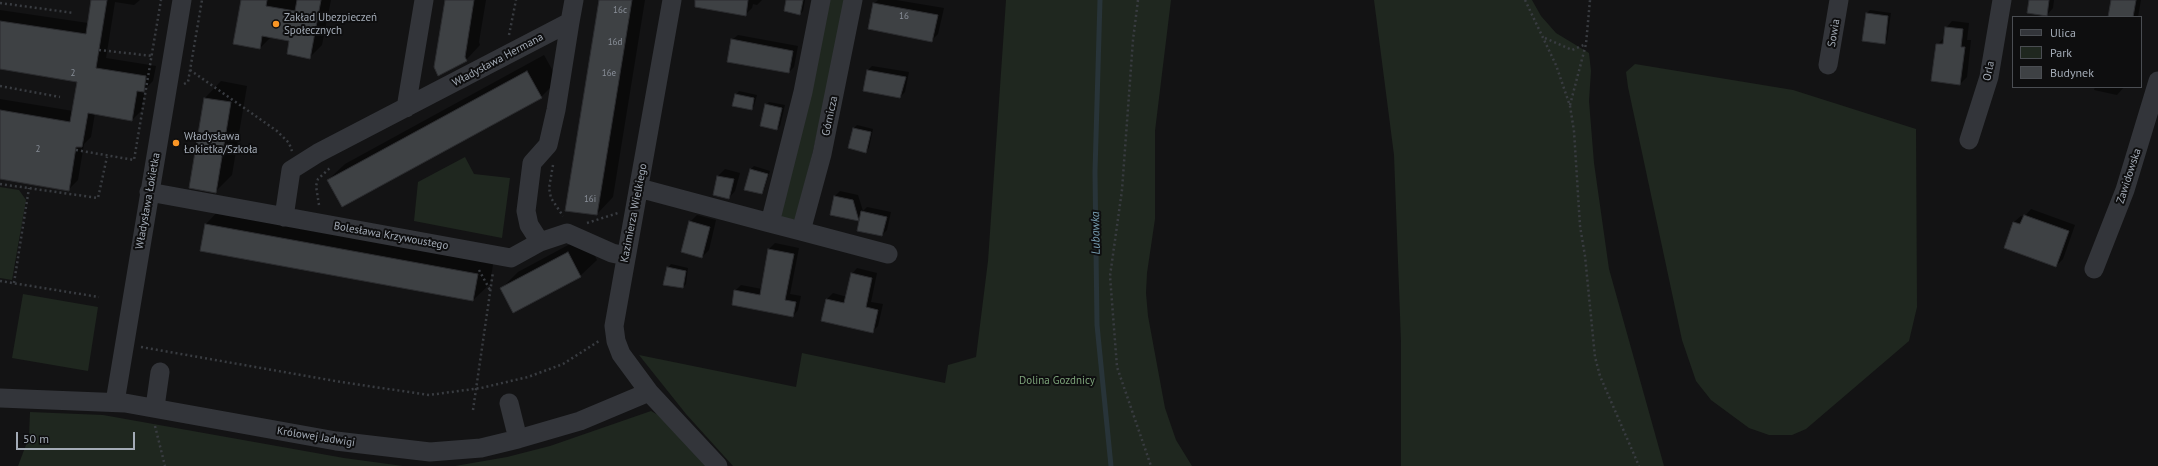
<!DOCTYPE html>
<meta charset="utf-8">
<style>
body{margin:0}
#map{position:relative;width:2158px;height:466px;overflow:hidden;background:#131314;font-family:"PT Sans",sans-serif}
canvas{display:block}
.legend{position:absolute;left:2012px;top:16px;width:130px;height:72px;box-sizing:border-box;background:#0e0e0f;border:1px solid #4a4d52;margin:0;padding:5px 7px;list-style:none;font-size:12px;color:#a3abb6}
.legend li{display:flex;align-items:center;gap:8px;height:20px}
.legend b{width:20px;border:1px solid #4a4d52}
.scale{position:absolute;left:16px;top:432px;width:119px;height:18px;box-sizing:border-box;border:2px solid #a3abb6;border-top:0;padding-left:5px;font-size:12px;line-height:14px;white-space:nowrap;color:#a3abb6;-webkit-text-stroke:3px #0e0e0f;paint-order:stroke}
</style>
<div id="map">
<canvas width="2158" height="466"></canvas>
<ul class="legend">
<li><b style="height:5px;background:#33353a"></b>Ulica</li>
<li><b style="height:11px;background:#1f271f"></b>Park</li>
<li><b style="height:11px;background:#3e4144"></b>Budynek</li>
</ul>
<div class="scale">50 m</div>
</div>
<script>
const context = document.querySelector('canvas').getContext('2d');
context.lineJoin = 'round';
function paint(path, color) {
  context.fillStyle = color;
  context.fill(path, 'evenodd');
}
function toPath(rows) {
  const path = new Path2D();
  for (const r of rows) {
    path.moveTo(r[0], r[1]);
    for (let i = 2; i < r.length; i += 2) path.lineTo(r[i], r[i + 1]);
  }
  return path;
}
function trace(path, color, width, dash) {
  context.strokeStyle = color;
  context.lineWidth = width;
  context.lineCap = dash ? 'butt' : 'round';
  context.setLineDash(dash || []);
  context.stroke(path);
}
function drawText(font, color, halo, rows, align = 'center') {
  context.font = font + ' "PT Sans",sans-serif';
  context.lineWidth = 4;
  context.setLineDash([]);
  context.textBaseline = 'middle';
  context.strokeStyle = halo;
  context.fillStyle = color;
  for (const [text, x, y, turn = 0] of rows) {
    context.save();
    context.translate(x, y);
    context.rotate((+turn || 0) * Math.PI / 180);
    context.textAlign = isNaN(turn) ? turn : align;
    if (halo) context.strokeText(text, 0, 0);
    context.fillText(text, 0, 0);
    context.restore();
  }
}
const green = toPath([
 [826,0,848,0,797,220,782,218,779,212],
 [1006,0,1171,0,1155,131,1155,219,1147,273,1146,293,1148,316,1165,408,1176,440,1192,466,733,466,686,414,639,355,796,387,802,353,945,383,948,365,976,357,988,261],
 [1374,0,1532,0,1541,16,1556,33,1589,53,1591,71,1589,101,1594,163,1609,269,1664,466,1401,466,1401,342,1394,155],
 [1635,64,1793,90,1916,129,1917,307,1909,341,1806,429,1792,435,1769,435,1749,428,1711,400,1696,381,1682,340,1628,87,1626,72],
 [465,157,474,174,510,178,502,238,414,221,418,182],
 [0,187,19,190,26,200,12,280,0,278],
 [23,294,98,307,88,371,12,358],
 [651,411,662,417,706,466,455,466,507,457,550,446],
 [30,412,103,415,344,458,403,466,18,466,29,437]
]);
const shadow = toPath([
 [92,0,140,0,134,5,115,2,106,58,156,66,153,81,145,89,142,110,132,120,95,113,91,137,84,144,78,180,68,190,0,178,0,99,73,111,78,82,0,68,0,10,88,23],
 [242,0,331,0,322,45,309,58,290,40,271,37,260,48],
 [446,0,486,0,479,42,480,45,466,60],
 [600,0,645,0,613,197,597,214],
 [718,0,762,0,757,5,753,4,752,8,745,15],
 [787,0,805,0,803,11,800,14],
 [878,0,896,0,944,8,938,34,932,40,874,4],
 [2030,0,2054,0,2053,8,2047,15],
 [2112,0,2141,0,2138,17,2109,17],
 [1870,10,1891,13,1887,40,1884,43,1863,40,1867,13],
 [1952,21,1969,23,1967,40,1971,40,1967,77,1960,84,1937,45,1944,38,1946,28],
 [738,35,798,46,794,67,789,72,732,40],
 [544,55,558,80,541,97,328,180,345,164],
 [872,66,909,72,905,92,900,97,864,90,868,70],
 [221,81,247,86,232,175,215,192,190,187,205,98],
 [2095,87,2124,87,2117,95,2094,90],
 [739,91,757,95,754,106,751,109,736,95],
 [769,102,785,105,780,126,777,129,766,105],
 [857,125,873,129,869,148,865,152,853,129],
 [754,166,770,171,764,190,761,193,751,169],
 [725,169,740,173,735,191,729,198,714,194,718,176],
 [840,191,858,195,863,211,867,207,891,212,887,230,882,235,861,220,832,214,835,196],
 [222,207,494,258,490,284,473,300,206,224],
 [2031,209,2075,225,2063,259,2056,266,2005,247,2014,222,2021,216,2024,217],
 [697,215,716,220,709,250,702,257,690,222],
 [585,236,597,260,580,276,501,289,518,272],
 [775,243,799,248,790,294,801,296,798,310,793,316,735,291,741,285,762,289,769,249],
 [671,264,688,268,686,284,683,287,668,268],
 [857,268,877,273,871,302,883,304,878,326,872,332,822,321,827,299,833,293,847,297,852,274]
]);
const stream = toPath([
 [1100,0,1095,172,1097,325,1111,466]
]);
const building = toPath([
 [91,0,107,0,96,68,146,76,144,92,137,91,132,121,88,113,82,147,76,147,69,191,0,179,0,110,70,122,77,82,0,69,0,21,86,34,91,0],
 [241,0,267,0,266,6,295,11,297,0,321,0,310,59,287,54,289,41,262,36,260,49,233,44,241,0],
 [445,0,474,0,465,57,467,61,438,76,434,67,445,0],
 [599,0,632,0,597,215,565,211,599,0],
 [695,0,748,0,746,16,695,7,695,0],
 [786,0,803,0,800,15,784,11,786,0],
 [2029,0,2049,0,2047,16,2027,13,2029,0],
 [2111,0,2136,0,2133,17,2108,17,2111,0],
 [873,3,938,15,932,42,868,29,873,3],
 [1866,13,1888,16,1885,44,1862,41,1866,13],
 [1945,27,1963,29,1961,47,1965,47,1960,85,1931,81,1936,44,1943,44,1945,27],
 [731,39,793,51,789,73,727,62,731,39],
 [867,70,906,77,900,98,863,91,867,70],
 [527,71,542,98,342,207,327,180,527,71],
 [735,94,754,98,752,110,732,106,735,94],
 [204,98,231,102,216,193,189,188,204,98],
 [765,104,782,108,777,130,760,126,765,104],
 [853,128,871,132,866,153,848,148,853,128],
 [750,169,768,174,762,194,744,190,750,169],
 [717,176,734,179,729,199,713,195,717,176],
 [834,196,853,200,859,221,861,211,887,217,882,236,857,231,859,221,830,215,834,196],
 [2024,215,2069,231,2056,267,2004,248,2013,222,2020,224,2024,215],
 [689,221,710,227,702,258,681,252,689,221],
 [205,224,478,274,473,301,200,251,205,224],
 [768,249,794,254,785,300,796,302,793,317,732,305,734,290,760,295,768,249],
 [568,252,581,277,513,313,500,288,568,252],
 [667,267,686,271,683,288,663,285,667,267],
 [851,273,872,278,866,307,878,310,873,333,821,321,826,299,844,303,851,273]
]);
const path = toPath([
 [1138,0,1133,40,1122,190,1110,276,1117,367,1151,466],
 [1525,0,1556,65,1570,106,1574,131,1580,226,1585,256,1595,357,1600,376,1639,466],
 [0,3,74,13],
 [509,35,516,0],
 [1545,38,1572,50,1586,44],
 [99,50,153,56],
 [190,70,277,131,289,143,292,151],
 [184,84,188,82,202,0],
 [0,86,60,97],
 [1570,105,1586,44,1590,0],
 [76,150,134,160,161,0],
 [553,165,549,188,551,198,563,216],
 [0,184,98,198,107,157],
 [319,205,316,186,318,179,331,167],
 [587,223,618,213],
 [479,270,490,290],
 [0,281,99,297],
 [14,283,29,188],
 [141,347,341,382,429,395,481,388,528,377,563,364,599,341],
 [473,410,493,272],
 [155,426,165,466]
]);
const minor = toPath([
 [821,0,803,92,770,223,801,231,822,154,853,0],
 [1828,65,1839,0],
 [406,108,424,0],
 [1969,140,1989,77,2002,0],
 [639,188,770,223],
 [149,192,511,258,540,242,567,233,612,253,625,256],
 [284,217,291,170,318,153,570,22,574,0],
 [801,231,888,254],
 [540,242,529,225,526,211,532,163,548,145,556,110,570,22],
 [2094,269,2125,190,2158,81],
 [649,392,718,466],
 [0,398,125,403,336,441,430,452,481,448,518,439,580,421,649,392,621,354,616,341,614,326,672,0],
 [115,402,182,0],
 [509,403,518,439],
 [155,407,160,372]
]);
const markers = [
 [276,24,4,"#fa9625"],
 [176,143,4,"#fa9625"]
];
const numberNames = [
 ["16c",620,10],
 ["16",904,16],
 ["16d",615,42],
 ["2",73,73],
 ["16e",609,73],
 ["2",38,149],
 ["16i",590,199]
];
const poiNames = [
 ["Zakład Ubezpieczeń",284,18],
 ["Społecznych",284,31],
 ["Władysława",184,137],
 ["Łokietka/Szkoła",184,150]
];
const streetNames = [
 ["Sowia",1834,33,-80],
 ["Władysława Hermana",498,60,-28],
 ["Orla",1989,71,-78],
 ["Górnicza",830,116,-78],
 ["Zawidowska",2129,176,-72],
 ["Władysława Łokietka",148,201,-80],
 ["Kazimierza Wielkiego",634,213,-79],
 ["Bolesława Krzywoustego",391,236,10],
 ["Królowej Jadwigi",316,437,9]
];
const parkNames = [
 ["Dolina Gozdnicy",1057,381]
];
const waterNames = [
 ["Lubawka",1096,233,-91]
];
paint(green, '#1f271f');
paint(shadow, '#0007');
trace(stream, '#283439', 5);
paint(building, '#3e4144');
trace(building, '#2c2d30', 1);
trace(path, '#393c41', 2.5, [2, 3]);
trace(minor, '#33353a', 19);
for (const [x, y, r, color] of markers) {
  const dot = new Path2D();
  dot.arc(x, y, r, 0, 2 * Math.PI);
  context.fillStyle = color;
  context.fill(dot);
  trace(dot, '#0e0e0f', 1.5);
}
drawText('9px', '#8a909a', null, numberNames);
drawText('11px', '#a3abb6', '#0e0e0f', poiNames, 'left');
drawText('11px', '#a3abb6', '#0e0e0f', streetNames);
drawText('11px', '#7ca279', '#0e0e0f', parkNames);
drawText('italic 12px', '#789fb3', '#0e0e0f', waterNames);
</script>
